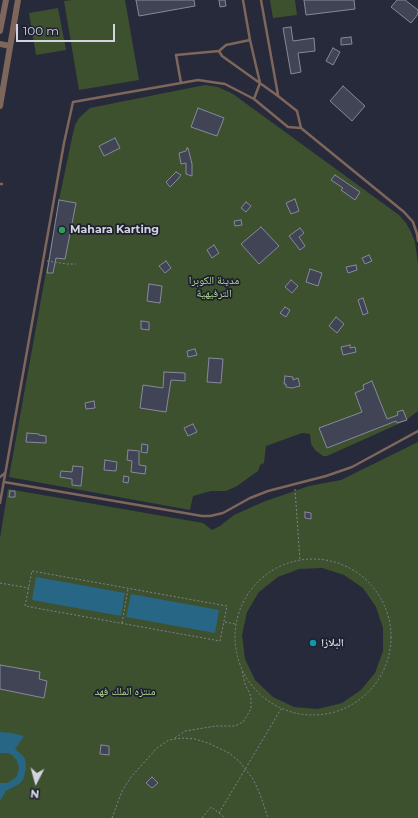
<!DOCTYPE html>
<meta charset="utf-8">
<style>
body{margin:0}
#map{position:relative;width:418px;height:818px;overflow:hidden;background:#272a3a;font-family:Montserrat,sans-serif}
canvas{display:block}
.north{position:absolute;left:16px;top:762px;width:40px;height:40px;-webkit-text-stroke:3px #1e2030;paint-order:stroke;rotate:186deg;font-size:11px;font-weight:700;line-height:16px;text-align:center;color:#d2d4df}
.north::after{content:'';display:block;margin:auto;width:14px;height:18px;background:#d2d4df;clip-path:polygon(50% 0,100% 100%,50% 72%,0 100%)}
.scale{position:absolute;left:16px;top:24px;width:99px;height:18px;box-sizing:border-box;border:2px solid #d2d4df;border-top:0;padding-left:5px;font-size:12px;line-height:14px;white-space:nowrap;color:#d2d4df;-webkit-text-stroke:3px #1e2030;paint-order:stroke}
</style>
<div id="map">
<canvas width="418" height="818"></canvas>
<div class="north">N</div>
<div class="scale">100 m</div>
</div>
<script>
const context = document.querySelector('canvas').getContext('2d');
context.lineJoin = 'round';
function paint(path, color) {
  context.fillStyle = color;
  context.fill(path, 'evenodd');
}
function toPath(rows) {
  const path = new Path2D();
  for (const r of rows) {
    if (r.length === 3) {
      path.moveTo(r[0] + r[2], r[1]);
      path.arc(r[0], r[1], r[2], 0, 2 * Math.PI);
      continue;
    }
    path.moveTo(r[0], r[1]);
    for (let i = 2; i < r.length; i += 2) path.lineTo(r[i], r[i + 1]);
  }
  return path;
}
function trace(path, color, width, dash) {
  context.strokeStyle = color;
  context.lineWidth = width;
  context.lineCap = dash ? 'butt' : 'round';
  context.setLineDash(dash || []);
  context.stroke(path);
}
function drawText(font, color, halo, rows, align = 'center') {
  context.font = font + ' Montserrat,"Noto Naskh Arabic",sans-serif';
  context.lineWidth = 3.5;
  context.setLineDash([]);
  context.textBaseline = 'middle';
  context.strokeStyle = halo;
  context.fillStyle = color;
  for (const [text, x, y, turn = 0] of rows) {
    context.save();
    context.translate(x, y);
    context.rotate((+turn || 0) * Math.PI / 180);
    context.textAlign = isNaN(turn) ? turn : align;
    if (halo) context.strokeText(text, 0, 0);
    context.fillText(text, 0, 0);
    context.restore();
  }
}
const green = toPath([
 [72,0,125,0,139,80,79,90,64,1],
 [270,0,295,0,297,15,273,18],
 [58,8,66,50,36,55,29,13],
 [205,85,218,87,233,94,399,215,406,223,411,232,415,242,418,264,418,411,405,421,327,456,323,456,315,450,311,444,310,434,302,433,266,446,264,463,260,465,258,471,237,486,226,491,211,491,193,496,190,510,9,477,59,200,73,133,75,125,79,118,90,108],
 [418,442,418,818,0,818,0,538,8,489,203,523,212,530,220,526,234,515,263,502,309,486,341,480],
 [322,568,344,575,363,588,376,607,383,628,383,651,375,673,361,690,342,703,318,709,294,707,273,697,255,680,245,659,242,635,247,612,259,592,278,577,299,569]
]);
const water = toPath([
 [36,577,125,593,121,616,32,600],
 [131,594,219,610,215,633,126,617],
 [0,732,12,733,24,736,15,749,22,755,25,759,26,768,23,780,19,784,6,791,0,801,0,783,7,783,14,779,17,776,19,768,17,761,12,755,8,753,0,753]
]);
const building = toPath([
 [136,0,194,0,195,6,139,16,136,0],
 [219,0,225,0,226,6,220,7,219,0],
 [304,0,354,0,355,9,306,15,304,0],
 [397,0,405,0,418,10,418,14,411,23,391,7,397,0],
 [291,27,293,41,314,38,315,51,298,53,301,72,291,74,283,28,291,27],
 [351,37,352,44,341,45,341,38,351,37],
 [333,48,340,52,333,65,326,61,333,48],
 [343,86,365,106,352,121,330,101,343,86],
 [198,108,224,118,217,136,191,127,198,108],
 [115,138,120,148,104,156,99,146,115,138],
 [187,148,188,148,192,164,192,176,186,174,186,163,181,164,179,153,186,151,187,148],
 [176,172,181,175,178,179,170,187,166,182,176,172],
 [335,175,360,192,355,200,341,190,343,188,331,180,335,175],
 [295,199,299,211,291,214,286,203,295,199],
 [59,200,76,203,65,259,56,258,53,273,47,273,59,200],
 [246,202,251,206,246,212,241,208,246,202],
 [241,220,242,225,235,226,234,221,241,220],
 [261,227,279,246,259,264,241,244,261,227],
 [300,228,304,233,299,237,305,246,300,250,289,236,300,228],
 [214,245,219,253,212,258,207,250,214,245],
 [369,255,372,261,365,264,362,258,369,255],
 [166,261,171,268,165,273,159,266,166,261],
 [356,265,357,270,348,273,346,267,356,265],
 [310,269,322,273,318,286,306,282,310,269],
 [291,280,298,286,292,293,285,287,291,280],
 [149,284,162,286,160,303,147,301,149,284],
 [363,298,368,313,363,315,358,300,363,298],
 [285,307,290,310,286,317,280,313,285,307],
 [336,317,344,324,337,333,329,326,336,317],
 [141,321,149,322,149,330,141,329,141,321],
 [350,345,350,348,355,347,356,352,343,355,341,347,350,345],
 [195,349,197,355,188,357,187,351,195,349],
 [209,358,223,359,221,383,207,382,209,358],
 [164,372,185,373,185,381,171,380,166,412,140,408,143,385,163,388,164,372],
 [285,376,293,377,293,380,298,378,300,386,292,388,286,387,286,384,284,384,285,376],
 [372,381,387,419,398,415,397,412,403,410,407,420,397,423,396,421,327,448,319,428,362,412,355,393,364,389,363,385,372,381],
 [94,401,95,408,86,409,85,403,94,401],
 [193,424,197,432,188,436,184,428,193,424],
 [27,433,39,434,39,435,46,436,46,443,26,442,27,433],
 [142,444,148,445,147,453,141,452,142,444],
 [128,450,139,451,139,465,146,466,145,474,131,472,132,461,127,460,128,450],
 [105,460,117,462,116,471,104,470,105,460],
 [73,466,83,467,81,486,72,485,72,479,60,477,61,471,72,472,73,466],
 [124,476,129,477,128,483,123,482,124,476],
 [10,491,15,491,15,497,9,497,10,491],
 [305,512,311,513,311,519,305,518,305,512],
 [0,665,40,672,39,679,47,681,44,698,0,689,0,665],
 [101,745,109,746,109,755,100,754,101,745],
 [152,777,158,783,152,788,146,783,152,777]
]);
const path = toPath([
 [47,261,67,264,76,264],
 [295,489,300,560],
 [313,637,78],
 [32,571,227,606,220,641,25,606,32,571],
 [0,583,29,588],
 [225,622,235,624],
 [122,623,128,589],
 [175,738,185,731,216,726,235,726,243,722,251,709,251,700,250,694,245,684,242,671],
 [219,813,225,818],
 [112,818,122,791,131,777,157,748,169,740,182,738,195,739,208,743,229,753,239,761,253,779,260,794,268,818],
 [202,818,211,807,219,813,281,709]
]);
const service = toPath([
 [243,0,250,40,260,83,254,99],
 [261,0,278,95],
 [219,51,226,45,250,40],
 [181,83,176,55,219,51,222,56,278,96,297,111,301,128],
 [0,184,2,184],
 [0,477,5,473],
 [4,482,202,516,210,516,223,513,250,498,268,491,326,476,352,467,418,431],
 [0,503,64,143,73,102,198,80,225,84,254,99,288,127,301,128,404,212,413,222,417,234,418,241]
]);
const tertiary = toPath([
 [0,31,6,0],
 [0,44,10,46],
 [0,106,18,0]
]);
const markers = [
 [62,230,4,"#2e9e5b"],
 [313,643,4,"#0f9aa8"]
];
const poiNames = [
 ["Mahara Karting",70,230],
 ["البلازا",321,643]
];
const parkNames = [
 ["مدينة الكوبرا",214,281],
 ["الترفيهية",214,294],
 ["منتزه الملك فهد",125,692]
];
paint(green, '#3e512e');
paint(water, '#286685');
paint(building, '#414455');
trace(building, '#86899d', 1);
trace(path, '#7e808e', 1, [2, 2]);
trace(service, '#7e665a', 2.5);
trace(tertiary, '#7e665a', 6);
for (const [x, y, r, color] of markers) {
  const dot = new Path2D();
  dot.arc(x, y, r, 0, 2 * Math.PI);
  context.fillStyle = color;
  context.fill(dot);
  trace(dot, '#1e2030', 1.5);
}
drawText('bold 11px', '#d2d4df', '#1e2030', poiNames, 'left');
drawText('11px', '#b3dc90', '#1e2030', parkNames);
</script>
